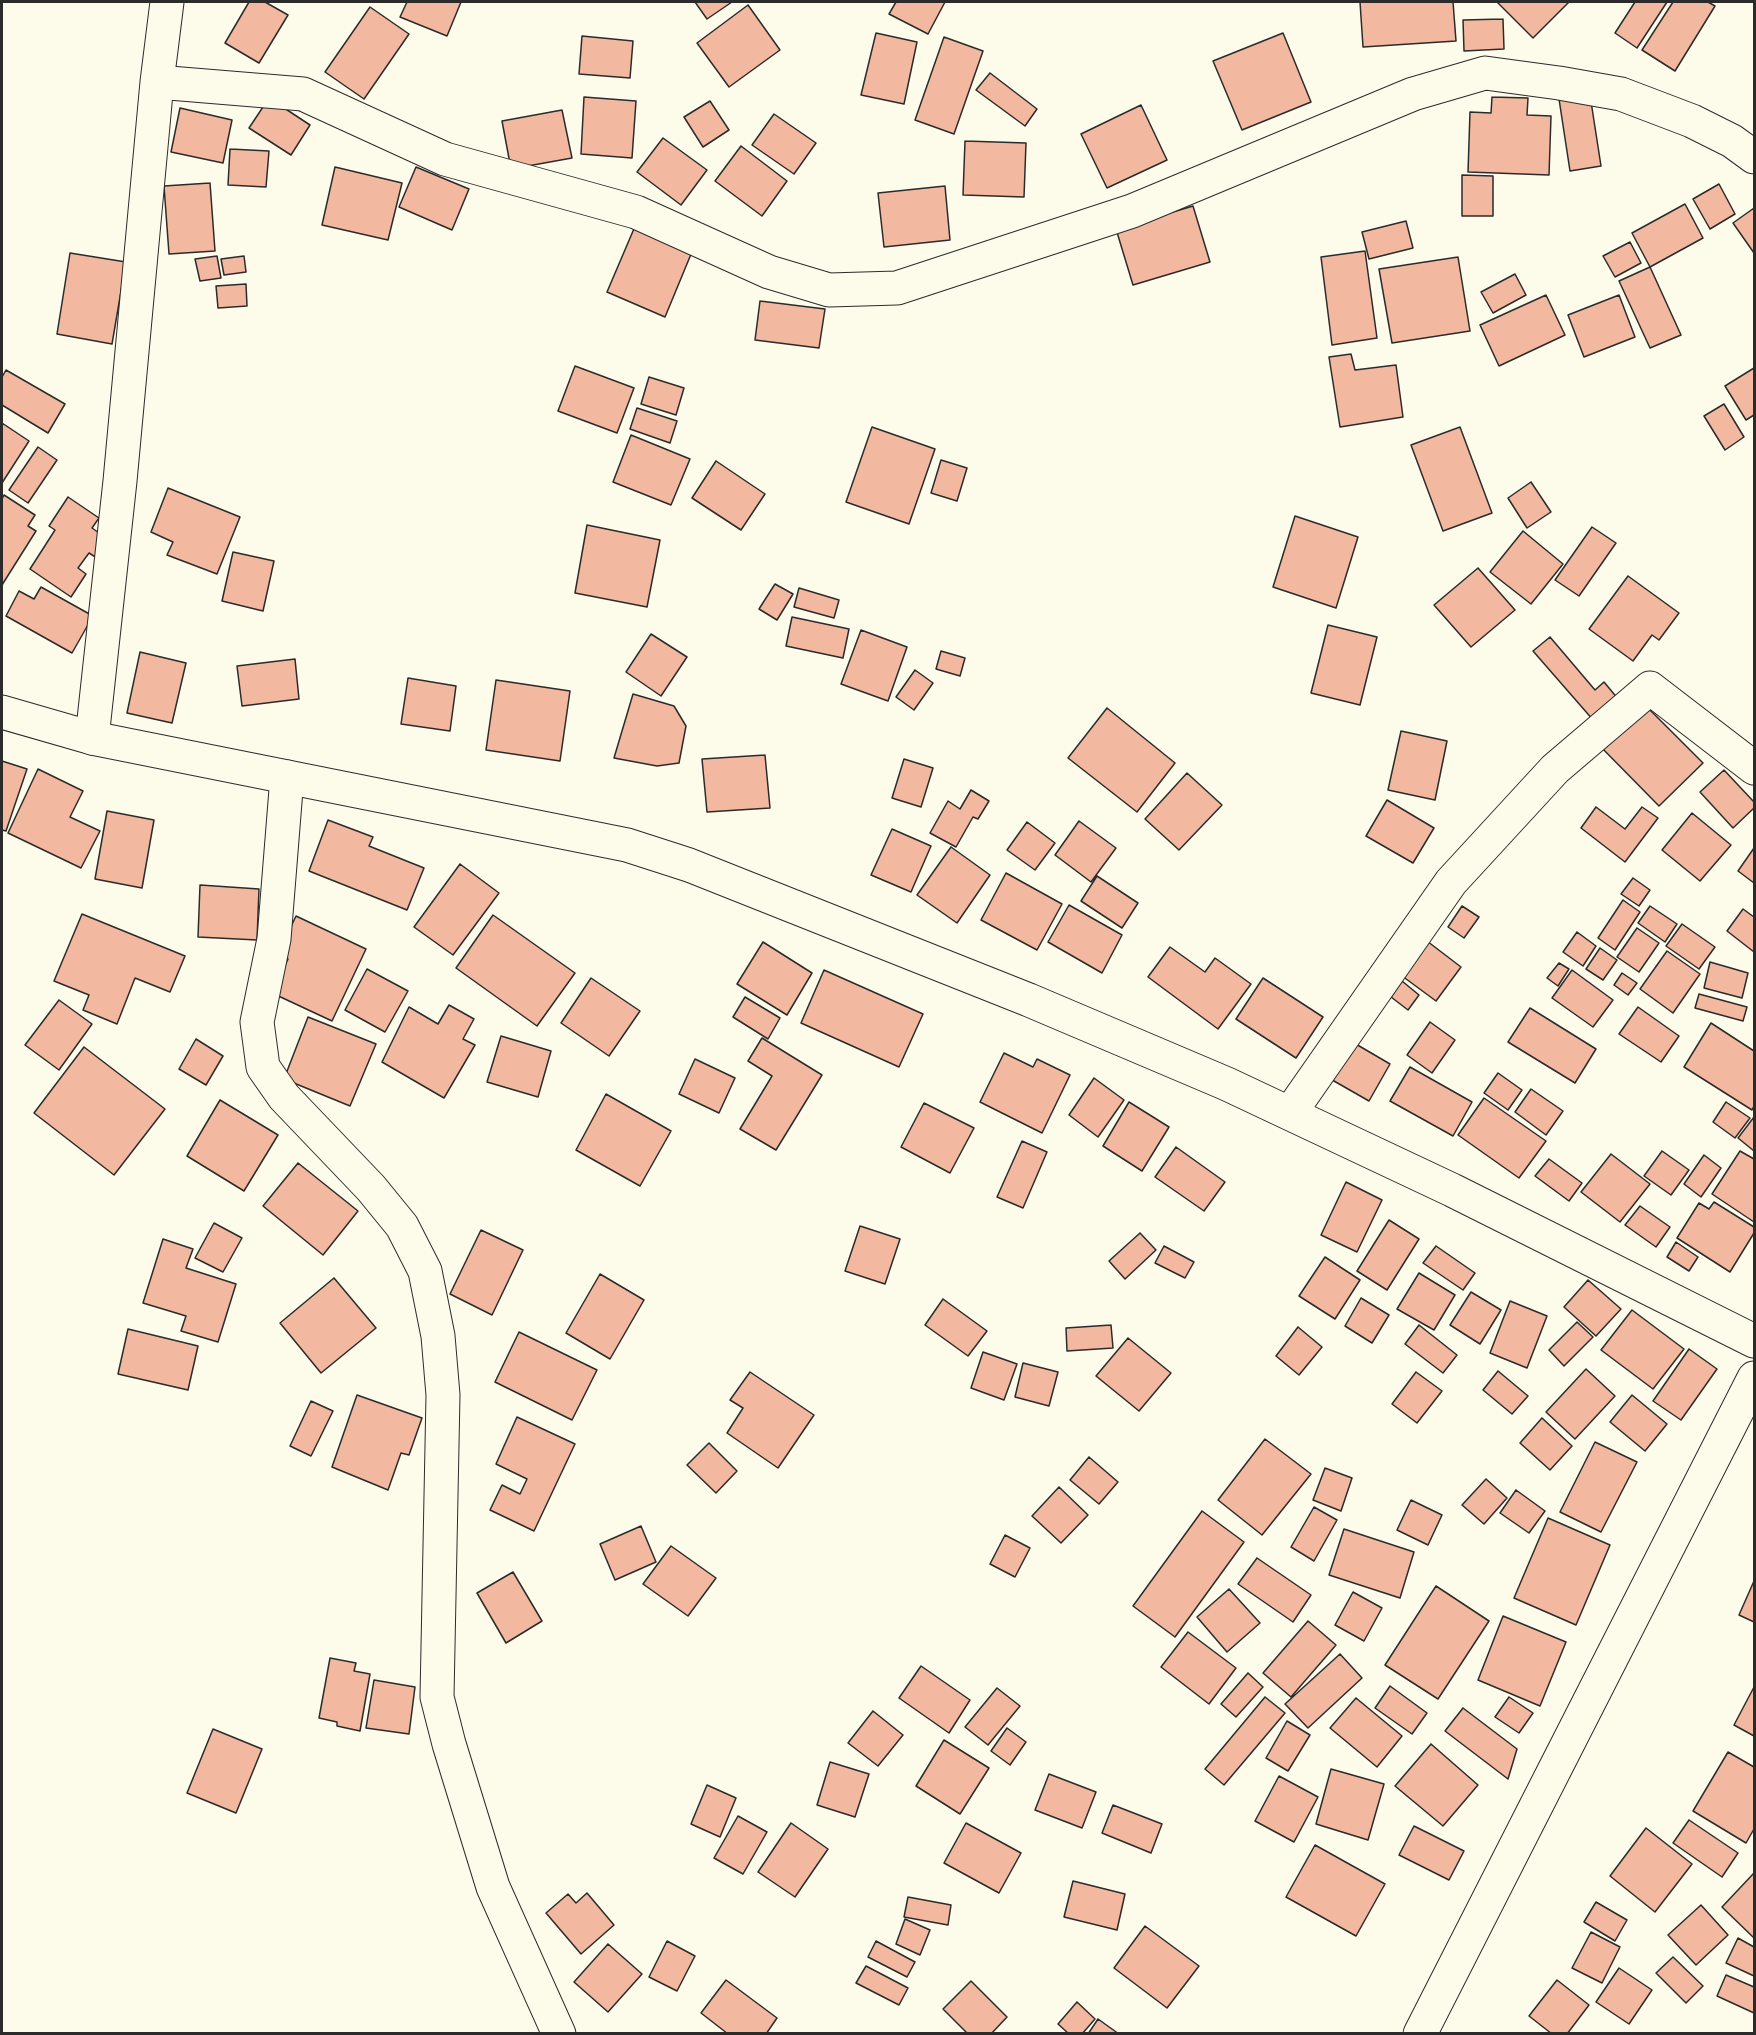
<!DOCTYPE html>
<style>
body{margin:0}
#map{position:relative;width:1756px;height:2035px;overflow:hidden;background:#fdfbea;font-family:"DM Sans",sans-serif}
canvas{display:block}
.frame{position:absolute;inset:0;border:3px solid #2b2b2b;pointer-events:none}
</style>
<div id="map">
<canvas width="1756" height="2035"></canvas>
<div class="frame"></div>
</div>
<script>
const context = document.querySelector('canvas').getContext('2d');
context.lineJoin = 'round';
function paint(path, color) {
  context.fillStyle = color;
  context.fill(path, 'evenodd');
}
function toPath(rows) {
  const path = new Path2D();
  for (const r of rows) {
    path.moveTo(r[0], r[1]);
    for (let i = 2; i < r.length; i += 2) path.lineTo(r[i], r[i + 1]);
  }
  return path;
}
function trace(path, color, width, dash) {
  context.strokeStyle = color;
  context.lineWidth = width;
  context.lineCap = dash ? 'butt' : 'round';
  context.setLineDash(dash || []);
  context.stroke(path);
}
const building = toPath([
 [249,2,265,2,288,15,259,63,225,43,249,2],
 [407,2,461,2,447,36,400,17,407,2],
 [695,2,732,2,707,19,695,2],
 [896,2,945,2,928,34,889,14,896,2],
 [1360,2,1453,2,1456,41,1363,47,1360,2],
 [1497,2,1569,2,1533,38,1497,2],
 [1635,2,1667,2,1637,48,1615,33,1635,2],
 [1673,2,1708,2,1715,6,1675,71,1642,50,1673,2],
 [748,5,780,50,729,87,697,43,748,5],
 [370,7,409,34,364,99,325,72,370,7],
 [1503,19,1504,49,1464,51,1463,20,1503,19],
 [876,33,917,42,904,104,861,95,876,33],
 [1283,33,1311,102,1242,130,1213,61,1283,33],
 [582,36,633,41,630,78,579,74,582,36],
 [944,37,983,51,954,134,915,120,944,37],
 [990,73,1037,109,1025,126,976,90,990,73],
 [1590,95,1601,166,1570,171,1559,99,1590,95],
 [584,97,636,101,632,158,581,154,584,97],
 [1492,97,1528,98,1527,115,1551,116,1549,175,1468,172,1470,112,1491,113,1492,97],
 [269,98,310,125,291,155,249,128,269,98],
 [710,101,729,130,703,147,684,117,710,101],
 [1141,105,1167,160,1107,188,1081,134,1141,105],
 [180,108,232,120,223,163,171,152,180,108],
 [562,110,572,158,511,169,502,121,562,110],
 [774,114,816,143,794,174,752,145,774,114],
 [663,138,707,170,681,205,637,172,663,138],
 [965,141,1026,143,1024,197,963,195,965,141],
 [741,146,787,181,762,216,715,181,741,146],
 [230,149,269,151,266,187,228,185,230,149],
 [335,167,402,183,388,240,322,225,335,167],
 [416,167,469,189,452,230,399,207,416,167],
 [1462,175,1493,176,1493,216,1462,216,1462,175],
 [210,183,215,251,169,254,164,186,210,183],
 [1719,184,1735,214,1710,229,1693,199,1719,184],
 [945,186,950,240,884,247,878,193,945,186],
 [1685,204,1703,238,1650,267,1632,233,1685,204],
 [1193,206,1210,262,1133,285,1116,229,1193,206],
 [1754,208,1754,253,1733,223,1754,208],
 [1406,221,1413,248,1369,259,1362,232,1406,221],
 [636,224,694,247,665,317,607,292,636,224],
 [1630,242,1641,263,1615,277,1603,256,1630,242],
 [1365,251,1377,338,1332,345,1321,257,1365,251],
 [70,253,126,262,112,344,57,334,70,253],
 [217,256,221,278,200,281,195,259,217,256],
 [244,256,246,272,224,275,221,259,244,256],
 [1458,257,1470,331,1392,343,1379,269,1458,257],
 [1650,267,1681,335,1650,348,1619,281,1650,267],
 [1515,274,1526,295,1493,313,1481,292,1515,274],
 [246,284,247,306,218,308,216,286,246,284],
 [1546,295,1565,335,1499,366,1480,325,1546,295],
 [1619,295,1635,337,1584,357,1568,315,1619,295],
 [760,301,825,309,819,348,755,340,760,301],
 [1351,354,1355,370,1396,365,1403,417,1340,427,1329,357,1351,354],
 [575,366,634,388,617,433,558,411,575,366],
 [1754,368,1754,415,1746,420,1725,386,1754,368],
 [6,370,65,404,48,433,2,405,2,377,6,370],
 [649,377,684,388,676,415,641,404,649,377],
 [1724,404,1744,437,1725,450,1704,416,1724,404],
 [637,408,677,421,670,443,630,429,637,408],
 [2,423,29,441,2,483,2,423],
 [872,427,935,449,909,524,846,502,872,427],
 [1460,427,1492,513,1443,531,1411,445,1460,427],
 [631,435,690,459,671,505,613,482,631,435],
 [38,447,57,460,28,503,9,490,38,447],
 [941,460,967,468,957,501,931,493,941,460],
 [716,461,765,494,741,530,692,498,716,461],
 [1531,482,1551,512,1527,528,1508,498,1531,482],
 [168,488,240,517,217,574,167,555,173,542,151,532,168,488],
 [4,495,35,515,28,526,36,531,2,585,2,499,4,495],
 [68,497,99,518,92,528,109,540,97,558,89,553,78,568,86,574,71,597,30,569,55,530,49,526,68,497],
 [1295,516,1358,537,1336,608,1273,587,1295,516],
 [587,525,660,540,647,607,575,593,587,525],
 [1592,527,1616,543,1579,596,1555,580,1592,527],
 [1523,531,1563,564,1531,604,1490,572,1523,531],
 [233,552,274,561,263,611,222,601,233,552],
 [1478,568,1515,610,1471,647,1434,605,1478,568],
 [1628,576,1679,613,1659,640,1652,635,1633,661,1589,629,1628,576],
 [775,584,793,594,777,620,759,609,775,584],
 [41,587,93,616,72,653,6,616,19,591,34,599,41,587],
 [799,588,839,600,834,618,794,607,799,588],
 [792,617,849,629,843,658,786,646,792,617],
 [1328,625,1377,637,1360,705,1311,693,1328,625],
 [861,630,907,647,888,701,841,684,861,630],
 [651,634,687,657,661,696,626,672,651,634],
 [1550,637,1595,690,1604,682,1619,700,1594,721,1533,651,1550,637],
 [941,651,965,658,960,676,936,669,941,651],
 [140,652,186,663,172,723,127,713,140,652],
 [295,659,299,699,242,706,237,666,295,659],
 [915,670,933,683,914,710,896,697,915,670],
 [408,678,456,686,450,731,401,724,408,678],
 [496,680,570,691,560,761,486,750,496,680],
 [633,694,674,706,686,726,679,763,657,766,614,758,633,694],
 [1640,700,1703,763,1659,806,1596,742,1640,700],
 [1107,708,1175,763,1137,812,1068,758,1107,708],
 [1401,731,1447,741,1435,800,1388,790,1401,731],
 [765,755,770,808,707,812,702,759,765,755],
 [904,759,933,768,921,807,892,798,904,759],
 [2,761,27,769,6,831,2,830,2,761],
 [38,769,83,791,70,817,100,831,81,868,8,833,38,769],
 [1724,770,1754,802,1754,808,1733,828,1700,792,1724,770],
 [1187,773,1222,805,1179,850,1145,819,1187,773],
 [971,790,989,801,978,819,973,817,956,847,930,833,948,801,960,809,971,790],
 [1387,800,1434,828,1413,863,1366,836,1387,800],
 [1596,807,1625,829,1642,807,1658,818,1625,862,1581,828,1596,807],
 [107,811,154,820,142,888,95,879,107,811],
 [1692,813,1731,845,1700,881,1662,850,1692,813],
 [328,820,373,837,369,846,424,868,407,910,309,871,328,820],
 [1079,821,1116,848,1091,882,1055,855,1079,821],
 [1027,822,1055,843,1035,870,1007,850,1027,822],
 [892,829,931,846,911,892,871,875,892,829],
 [951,847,990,875,957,923,917,895,951,847],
 [1754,848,1754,883,1738,871,1754,848],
 [460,864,499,893,453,955,414,927,460,864],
 [1006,873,1062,904,1037,950,981,920,1006,873],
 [1097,876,1138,903,1122,928,1081,901,1097,876],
 [1633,878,1650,890,1639,906,1621,894,1633,878],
 [200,885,259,889,257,940,198,937,200,885],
 [1623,900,1640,912,1615,950,1598,938,1623,900],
 [1069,905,1122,935,1102,973,1048,942,1069,905],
 [1462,906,1479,917,1464,938,1448,927,1462,906],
 [1650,906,1677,924,1665,942,1638,923,1650,906],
 [1743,909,1754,917,1754,952,1727,931,1743,909],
 [82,914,185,956,170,992,135,978,117,1024,83,1010,89,995,54,981,82,914],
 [493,915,575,973,537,1026,456,968,493,915],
 [296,916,366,949,332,1021,272,993,288,959,278,954,296,916],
 [1682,924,1715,947,1699,969,1666,946,1682,924],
 [1637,928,1659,943,1639,972,1617,957,1637,928],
 [1577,932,1596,946,1583,966,1563,952,1577,932],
 [1423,938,1461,967,1436,1001,1398,973,1423,938],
 [763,942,812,973,787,1015,737,984,763,942],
 [1170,947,1205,972,1215,958,1251,984,1218,1029,1148,977,1170,947],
 [1600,948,1617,960,1603,980,1586,969,1600,948],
 [1667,951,1700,974,1673,1013,1640,989,1667,951],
 [1710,962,1748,973,1742,998,1704,988,1710,962],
 [1559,963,1569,969,1558,986,1547,978,1559,963],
 [367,969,408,991,385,1032,345,1010,367,969],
 [824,970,923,1014,899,1067,801,1023,824,970],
 [1572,970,1613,1000,1593,1027,1552,998,1572,970],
 [1622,973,1637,983,1628,995,1614,985,1622,973],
 [591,978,640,1011,609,1056,561,1023,591,978],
 [1263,978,1323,1017,1296,1058,1236,1019,1263,978],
 [1402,981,1419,995,1408,1010,1391,997,1402,981],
 [1699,994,1747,1007,1743,1021,1695,1008,1699,994],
 [745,997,780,1018,768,1039,733,1017,745,997],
 [59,1000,92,1024,59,1070,25,1045,59,1000],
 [449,1005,474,1019,463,1039,475,1045,444,1098,382,1062,409,1007,438,1024,449,1005],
 [1638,1007,1679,1036,1661,1062,1619,1034,1638,1007],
 [1530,1008,1596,1049,1575,1083,1508,1042,1530,1008],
 [308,1017,376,1044,350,1106,284,1079,308,1017],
 [1430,1022,1455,1040,1432,1073,1407,1055,1430,1022],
 [1711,1023,1754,1051,1754,1106,1752,1110,1684,1067,1711,1023],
 [501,1036,551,1051,538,1097,487,1082,501,1036],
 [762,1038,822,1075,776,1150,740,1129,772,1076,748,1061,762,1038],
 [196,1039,223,1056,206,1085,179,1069,196,1039],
 [1349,1040,1390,1064,1369,1101,1327,1077,1349,1040],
 [84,1047,165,1109,114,1175,34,1113,84,1047],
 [1004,1053,1033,1067,1037,1059,1070,1075,1042,1133,980,1102,1004,1053],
 [695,1059,735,1078,719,1113,679,1094,695,1059],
 [1410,1067,1472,1102,1453,1136,1390,1101,1410,1067],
 [1498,1073,1522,1090,1508,1110,1484,1093,1498,1073],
 [1094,1078,1124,1100,1098,1137,1069,1115,1094,1078],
 [1531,1089,1563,1111,1546,1135,1515,1112,1531,1089],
 [606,1094,671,1131,640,1186,576,1150,606,1094],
 [1484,1098,1546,1141,1519,1178,1458,1135,1484,1098],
 [220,1100,278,1135,244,1191,187,1156,220,1100],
 [1129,1102,1169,1127,1142,1171,1103,1146,1129,1102],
 [1726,1102,1750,1118,1735,1138,1713,1122,1726,1102],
 [924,1103,974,1128,950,1173,901,1147,924,1103],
 [1754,1117,1754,1151,1738,1138,1754,1117],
 [1022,1141,1047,1152,1023,1208,997,1197,1022,1141],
 [1176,1147,1225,1182,1204,1211,1155,1177,1176,1147],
 [1662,1151,1689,1170,1671,1195,1644,1176,1662,1151],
 [1740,1151,1754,1159,1754,1222,1712,1194,1740,1151],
 [1611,1154,1650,1184,1620,1222,1581,1192,1611,1154],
 [1704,1155,1721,1168,1701,1197,1684,1184,1704,1155],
 [1549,1159,1582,1183,1569,1201,1535,1176,1549,1159],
 [298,1163,358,1211,323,1255,263,1206,298,1163],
 [1346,1182,1382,1200,1357,1252,1321,1235,1346,1182],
 [1714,1202,1754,1227,1754,1233,1730,1272,1677,1238,1699,1203,1709,1209,1714,1202],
 [1640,1206,1670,1227,1656,1247,1625,1225,1640,1206],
 [1389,1220,1419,1239,1387,1290,1357,1271,1389,1220],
 [214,1223,242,1238,223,1272,195,1258,214,1223],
 [860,1226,900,1239,885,1284,845,1271,860,1226],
 [481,1230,523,1250,492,1315,450,1294,481,1230],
 [1140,1233,1156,1250,1125,1279,1109,1261,1140,1233],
 [163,1239,193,1249,186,1268,236,1284,218,1342,181,1331,186,1316,143,1303,163,1239],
 [1676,1242,1698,1257,1689,1271,1667,1257,1676,1242],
 [1164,1246,1194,1262,1185,1278,1155,1263,1164,1246],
 [1436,1246,1475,1273,1463,1290,1423,1263,1436,1246],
 [1325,1257,1360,1280,1335,1319,1299,1296,1325,1257],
 [1419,1273,1455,1295,1434,1330,1397,1309,1419,1273],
 [600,1274,644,1300,610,1359,566,1333,600,1274],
 [334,1278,376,1328,321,1373,280,1323,334,1278],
 [1588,1280,1621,1309,1596,1336,1564,1307,1588,1280],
 [1471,1292,1501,1310,1480,1344,1450,1325,1471,1292],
 [1361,1298,1389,1315,1372,1343,1345,1326,1361,1298],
 [943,1299,987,1331,968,1356,925,1325,943,1299],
 [1510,1301,1547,1316,1527,1368,1490,1353,1510,1301],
 [1632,1310,1684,1349,1653,1389,1601,1350,1632,1310],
 [1577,1322,1593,1337,1564,1366,1549,1350,1577,1322],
 [1111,1325,1113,1348,1067,1351,1066,1328,1111,1325],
 [1419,1325,1457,1355,1443,1373,1405,1344,1419,1325],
 [1298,1327,1322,1347,1299,1375,1276,1356,1298,1327],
 [128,1329,198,1346,188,1390,118,1374,128,1329],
 [519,1332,597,1370,572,1420,495,1382,519,1332],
 [1128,1338,1171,1373,1139,1411,1096,1376,1128,1338],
 [1689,1349,1717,1369,1681,1420,1653,1401,1689,1349],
 [983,1352,1017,1364,1004,1400,971,1388,983,1352],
 [1023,1363,1058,1372,1049,1406,1015,1397,1023,1363],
 [1586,1369,1615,1396,1575,1439,1546,1412,1586,1369],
 [1498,1371,1528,1396,1512,1414,1483,1390,1498,1371],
 [750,1372,814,1415,778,1468,727,1433,743,1408,730,1400,750,1372],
 [1416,1372,1442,1391,1417,1423,1392,1404,1416,1372],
 [357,1395,422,1418,409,1455,401,1453,388,1490,332,1467,357,1395],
 [1632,1395,1667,1424,1645,1451,1610,1422,1632,1395],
 [311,1401,333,1411,311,1456,290,1446,311,1401],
 [517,1417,575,1444,534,1531,490,1510,502,1485,520,1494,527,1479,496,1464,517,1417],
 [1542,1418,1572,1446,1550,1470,1520,1443,1542,1418],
 [1265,1439,1311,1474,1262,1535,1218,1500,1265,1439],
 [1595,1442,1637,1462,1601,1532,1560,1512,1595,1442],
 [709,1443,737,1471,716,1493,687,1465,709,1443],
 [1089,1457,1118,1482,1099,1504,1070,1480,1089,1457],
 [1325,1468,1352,1478,1341,1511,1313,1500,1325,1468],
 [1486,1479,1507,1498,1484,1524,1462,1505,1486,1479],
 [1059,1487,1088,1515,1061,1543,1032,1516,1059,1487],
 [1516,1490,1545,1511,1529,1533,1500,1513,1516,1490],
 [1411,1500,1442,1515,1428,1545,1397,1530,1411,1500],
 [1314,1507,1337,1520,1314,1561,1291,1547,1314,1507],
 [1202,1511,1244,1542,1175,1637,1133,1606,1202,1511],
 [1548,1518,1610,1545,1576,1625,1514,1598,1548,1518],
 [641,1526,656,1562,615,1580,600,1544,641,1526],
 [1344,1529,1414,1552,1400,1598,1329,1575,1344,1529],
 [1005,1535,1030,1548,1015,1577,990,1564,1005,1535],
 [671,1546,716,1578,688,1616,643,1584,671,1546],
 [1257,1558,1311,1595,1293,1622,1238,1584,1257,1558],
 [513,1572,542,1621,506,1643,477,1593,513,1572],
 [1754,1581,1754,1622,1739,1615,1754,1581],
 [1436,1586,1489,1621,1438,1699,1385,1665,1436,1586],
 [1229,1589,1260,1623,1227,1652,1197,1617,1229,1589],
 [1353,1592,1382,1608,1364,1641,1335,1625,1353,1592],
 [1503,1616,1566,1642,1540,1706,1478,1680,1503,1616],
 [1308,1621,1336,1645,1291,1697,1263,1673,1308,1621],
 [1188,1632,1236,1668,1209,1704,1161,1667,1188,1632],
 [1340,1654,1362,1678,1308,1728,1285,1704,1340,1654],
 [330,1658,356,1663,354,1671,370,1674,360,1731,337,1726,337,1722,319,1718,330,1658],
 [921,1666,970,1700,949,1733,899,1698,921,1666],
 [1248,1673,1263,1687,1236,1717,1221,1704,1248,1673],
 [374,1680,415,1687,409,1734,366,1728,374,1680],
 [1390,1686,1427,1713,1412,1734,1375,1708,1390,1686],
 [1754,1687,1754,1736,1734,1725,1754,1687],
 [997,1688,1020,1706,988,1745,965,1727,997,1688],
 [1265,1697,1285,1713,1224,1785,1205,1769,1265,1697],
 [1509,1697,1533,1713,1519,1733,1495,1717,1509,1697],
 [1356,1698,1402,1736,1377,1767,1330,1728,1356,1698],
 [1463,1708,1517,1749,1508,1779,1445,1731,1463,1708],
 [873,1711,903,1735,878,1766,848,1743,873,1711],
 [1287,1721,1310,1735,1288,1771,1266,1758,1287,1721],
 [1007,1728,1026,1742,1010,1765,991,1751,1007,1728],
 [213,1729,262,1749,236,1813,187,1793,213,1729],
 [944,1740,989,1768,960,1814,916,1786,944,1740],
 [1431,1744,1478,1785,1443,1826,1395,1786,1431,1744],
 [1728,1752,1754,1767,1754,1829,1746,1843,1693,1811,1728,1752],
 [830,1762,869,1774,855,1817,817,1805,830,1762],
 [1331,1769,1384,1784,1368,1840,1316,1824,1331,1769],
 [1049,1774,1096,1792,1082,1828,1035,1810,1049,1774],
 [1279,1776,1318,1797,1294,1842,1255,1821,1279,1776],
 [707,1785,736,1798,720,1837,691,1824,707,1785],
 [1113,1805,1162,1824,1151,1853,1102,1833,1113,1805],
 [738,1816,767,1832,743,1874,714,1858,738,1816],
 [1689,1820,1738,1853,1722,1877,1673,1843,1689,1820],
 [791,1823,828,1849,795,1897,758,1872,791,1823],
 [966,1823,1021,1853,999,1893,944,1863,966,1823],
 [1414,1826,1464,1851,1449,1880,1399,1855,1414,1826],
 [1646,1828,1692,1864,1655,1912,1610,1876,1646,1828],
 [1315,1845,1385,1884,1356,1936,1286,1897,1315,1845],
 [1754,1873,1754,1938,1722,1907,1754,1873],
 [1073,1881,1125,1894,1117,1930,1064,1917,1073,1881],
 [587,1893,614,1925,581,1954,546,1913,568,1894,576,1903,587,1893],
 [908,1897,951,1905,948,1925,904,1917,908,1897],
 [1596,1902,1627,1920,1615,1941,1584,1922,1596,1902],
 [1701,1905,1728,1935,1696,1965,1668,1935,1701,1905],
 [905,1919,930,1930,920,1955,896,1944,905,1919],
 [1145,1926,1199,1966,1167,2008,1114,1968,1145,1926],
 [1591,1932,1620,1947,1602,1983,1572,1968,1591,1932],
 [1738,1938,1754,1947,1754,1976,1726,1963,1738,1938],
 [667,1941,695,1956,677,1991,649,1977,667,1941],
 [876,1941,915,1962,907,1977,868,1957,876,1941],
 [608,1944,642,1974,608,2012,574,1982,608,1944],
 [1673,1957,1703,1986,1686,2003,1656,1973,1673,1957],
 [866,1966,908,1988,899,2005,856,1983,866,1966],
 [1619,1968,1652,1990,1629,2024,1596,2002,1619,1968],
 [1726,1975,1754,1987,1754,2013,1717,1996,1726,1975],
 [726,1980,777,2018,766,2034,728,2034,701,2013,726,1980],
 [1557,1980,1589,2005,1567,2034,1552,2034,1529,2016,1557,1980],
 [971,1981,1007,2017,991,2034,968,2034,943,2009,971,1981],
 [1077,2002,1095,2019,1082,2034,1069,2034,1058,2024,1077,2002],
 [1098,2019,1119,2034,1088,2034,1098,2019]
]);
const minor = toPath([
 [157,82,303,94,445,159,636,212,769,272,829,290,897,288,1132,211,1413,94,1485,73,1559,83,1621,94,1692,121,1732,141,1754,157],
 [92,738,120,481,157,82,167,2],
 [287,777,274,939,257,1022,263,1067,284,1097,371,1188,402,1226,425,1271,438,1336,443,1395,437,1697,449,1744,493,1887,559,2034],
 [1290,1113,1451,882,1555,769,1650,688,1754,768]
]);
const major = toPath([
 [2,712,92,738,627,845,689,865,1029,1000,1227,1084,1452,1190,1754,1341],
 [1420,2034,1754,1378]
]);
paint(building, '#f2b8a0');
trace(building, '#2b2b2b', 1.5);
trace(minor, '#2b2b2b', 35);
trace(major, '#2b2b2b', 35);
trace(minor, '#fdfbea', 33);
trace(major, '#fdfbea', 33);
</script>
